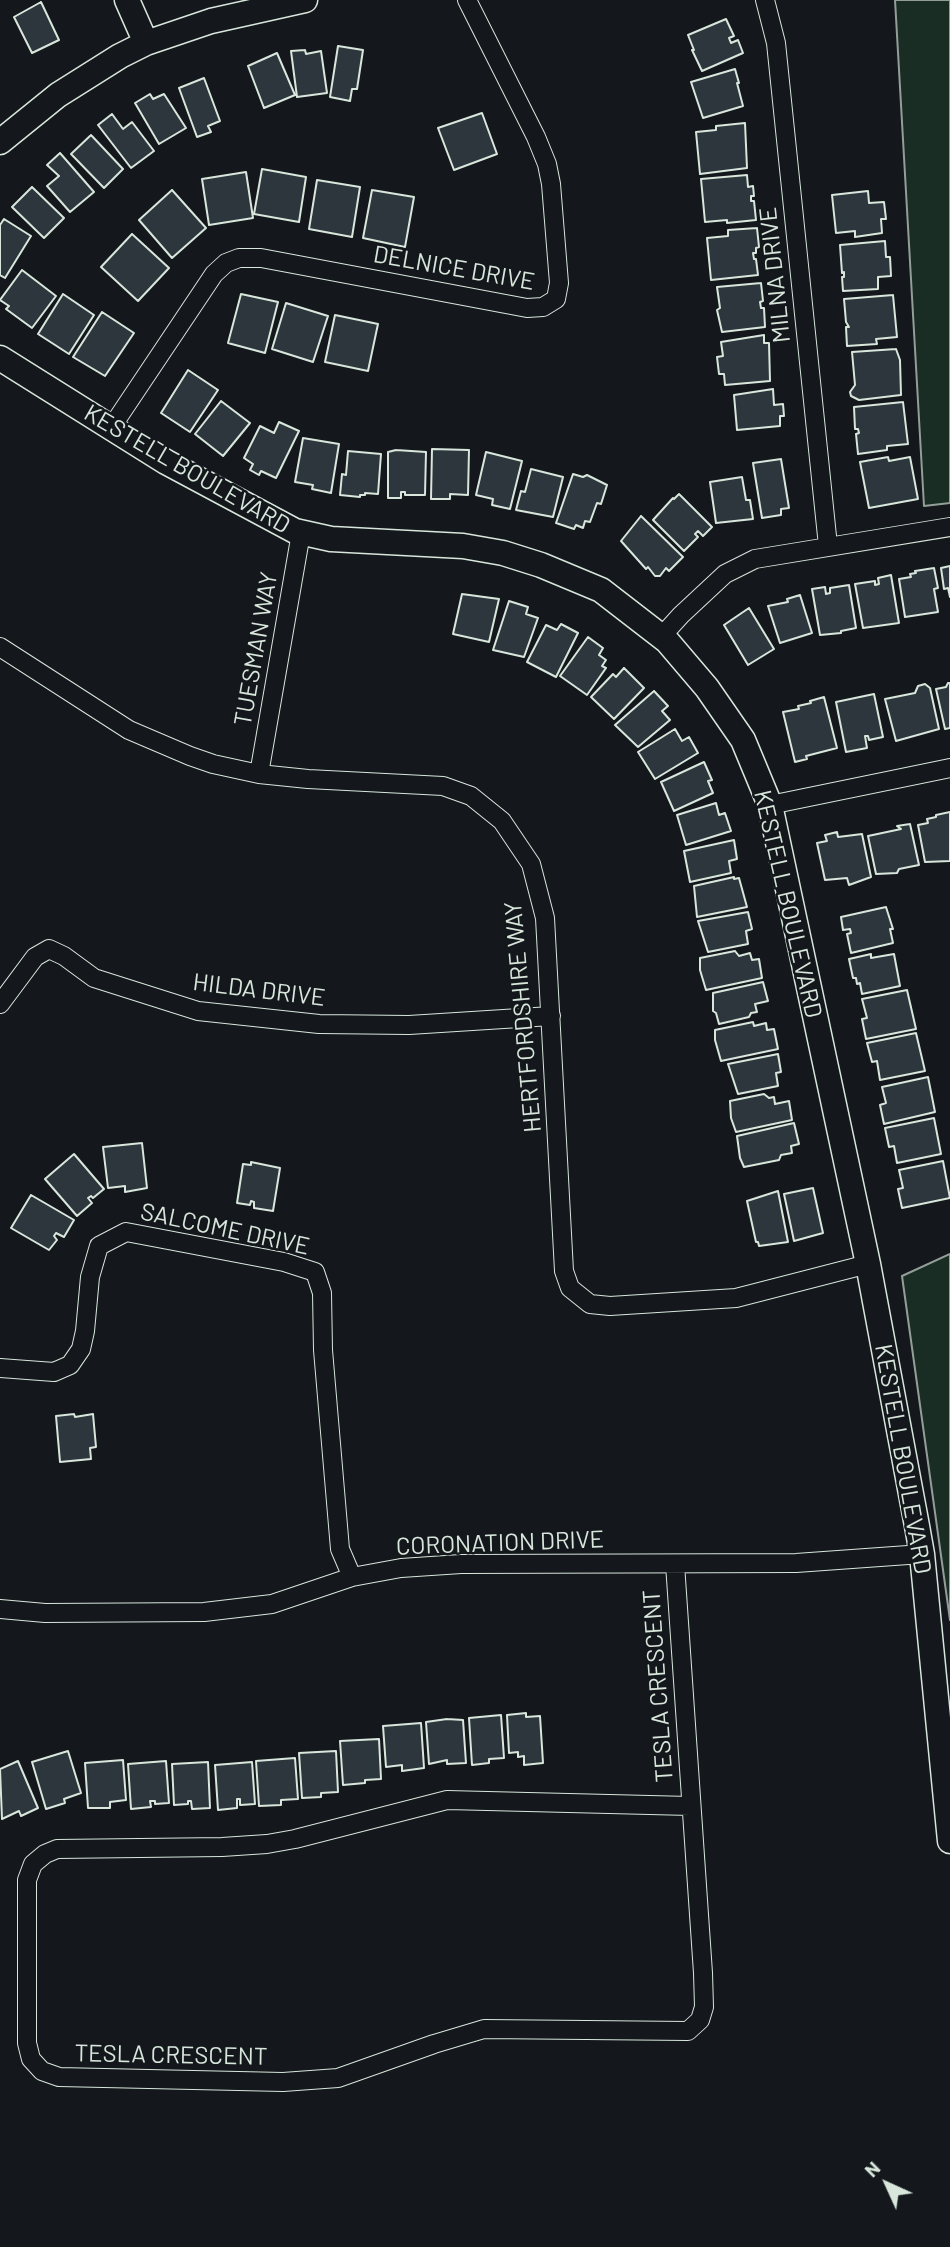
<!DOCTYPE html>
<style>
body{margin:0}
#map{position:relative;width:950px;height:2247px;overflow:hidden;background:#14181c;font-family:Barlow,sans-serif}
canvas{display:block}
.north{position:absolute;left:852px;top:2149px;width:70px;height:70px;-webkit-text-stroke:5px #14181c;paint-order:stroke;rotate:315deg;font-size:19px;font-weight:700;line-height:28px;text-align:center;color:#d8e6dc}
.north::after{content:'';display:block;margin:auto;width:24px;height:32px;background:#d8e6dc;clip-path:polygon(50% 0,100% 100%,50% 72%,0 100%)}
</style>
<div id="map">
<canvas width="950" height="2247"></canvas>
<div class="north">N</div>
</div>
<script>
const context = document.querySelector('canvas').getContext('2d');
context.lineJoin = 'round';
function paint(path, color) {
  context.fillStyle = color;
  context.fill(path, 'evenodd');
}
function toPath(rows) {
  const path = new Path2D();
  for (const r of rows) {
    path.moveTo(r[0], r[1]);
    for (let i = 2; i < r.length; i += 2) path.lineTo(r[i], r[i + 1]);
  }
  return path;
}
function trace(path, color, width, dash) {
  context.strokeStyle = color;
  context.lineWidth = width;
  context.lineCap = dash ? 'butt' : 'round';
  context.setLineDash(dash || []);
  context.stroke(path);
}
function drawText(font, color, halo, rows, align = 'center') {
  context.font = font + ' Barlow,sans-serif';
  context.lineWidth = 5;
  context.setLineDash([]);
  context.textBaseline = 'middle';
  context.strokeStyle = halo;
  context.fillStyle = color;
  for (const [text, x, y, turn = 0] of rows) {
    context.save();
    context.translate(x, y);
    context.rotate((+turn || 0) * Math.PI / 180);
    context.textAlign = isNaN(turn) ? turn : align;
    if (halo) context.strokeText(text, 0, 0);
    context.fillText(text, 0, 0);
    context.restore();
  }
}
const green = toPath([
 [895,0,950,0,950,503,924,506,895,0],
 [950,1254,950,1620,902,1276,950,1254]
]);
const building = toPath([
 [41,2,59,40,32,53,14,17,41,2],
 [726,19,734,36,729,38,731,43,738,40,743,53,702,71,692,50,694,50,688,35,726,19],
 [338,46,363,50,357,89,352,89,350,101,330,97,338,46],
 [305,50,306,54,321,51,327,93,297,97,291,51,305,50],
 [277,53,295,95,264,108,248,66,277,53],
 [735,69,739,83,737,83,743,106,703,118,691,82,735,69],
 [204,78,220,121,208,126,211,132,197,137,179,88,204,78],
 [150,94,153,99,164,94,186,128,159,144,135,103,150,94],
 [482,113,497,154,454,170,438,128,482,113],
 [112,114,123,129,132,122,154,151,131,168,98,125,112,114],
 [745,123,747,168,700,174,696,132,716,130,716,126,745,123],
 [91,135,123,169,104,188,71,154,91,135],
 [60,153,94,192,70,212,47,186,59,176,47,165,60,153],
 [262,169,306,177,299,222,254,214,262,169],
 [246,172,253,218,209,225,202,179,246,172],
 [747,175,748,187,753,186,754,196,751,196,751,201,754,201,756,220,727,223,727,220,705,222,701,179,747,175],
 [317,180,360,187,352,237,309,229,317,180],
 [32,187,64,218,44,238,12,207,32,187],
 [172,190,206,228,172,258,139,220,172,190],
 [372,190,414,197,405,247,363,238,372,190],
 [868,191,869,203,884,202,886,219,881,219,882,233,855,237,855,231,836,233,832,195,868,191],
 [4,219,31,236,5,278,0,275,0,225,4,219],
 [757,228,759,247,756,248,756,253,753,253,754,259,756,259,758,275,711,280,707,238,728,236,728,230,757,228],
 [132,234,169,268,138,301,101,267,132,234],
 [885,241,886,257,890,257,891,276,878,277,878,289,843,291,842,277,844,277,844,272,842,273,840,245,885,241],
 [22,270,56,296,32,328,6,309,9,306,0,300,22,270],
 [761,283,763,301,760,302,761,308,764,308,765,327,722,332,717,310,720,308,717,287,761,283],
 [63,294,94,315,69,354,38,334,63,294],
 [241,294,278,302,265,353,228,343,241,294],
 [893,295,897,337,876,339,877,344,847,346,846,327,849,327,846,322,844,299,893,295],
 [286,303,328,316,313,362,272,349,286,303],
 [102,312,134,333,105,376,73,357,102,312],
 [335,315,378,324,368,371,325,362,335,315],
 [764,335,764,343,769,343,770,381,725,385,724,374,719,374,717,357,723,356,721,342,764,335],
 [896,349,900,360,901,395,859,400,851,396,850,392,855,385,852,352,896,349],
 [188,370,218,390,190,432,161,413,188,370],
 [773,389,774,405,783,404,784,416,780,416,780,426,737,430,734,395,773,389],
 [221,401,250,423,223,456,195,434,221,401],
 [903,402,908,444,887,446,887,450,858,454,856,434,859,433,858,429,855,429,854,407,903,402],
 [279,422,299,431,276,478,261,471,259,475,250,470,253,464,244,458,260,426,274,433,279,422],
 [303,438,339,444,331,493,312,489,313,485,295,482,303,438],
 [432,449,469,450,468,495,450,494,450,499,431,499,432,449],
 [396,450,426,452,425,495,405,495,405,492,401,492,401,498,388,498,388,452,396,450],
 [348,451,381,454,378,494,365,493,365,495,360,495,360,497,340,495,342,474,346,475,348,451],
 [486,452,522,461,510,509,492,505,493,499,476,495,486,452],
 [888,457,889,461,910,457,918,499,869,508,860,462,888,457],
 [781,459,789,508,781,509,781,515,762,518,753,463,781,459],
 [531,469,563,477,553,517,516,510,521,491,525,492,531,469],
 [573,474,583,477,587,475,607,485,601,504,597,503,590,522,585,521,583,528,576,525,574,529,556,523,573,474],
 [742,477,746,500,750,500,753,519,716,523,710,482,742,477],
 [679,494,712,527,703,536,698,531,695,534,698,537,684,551,653,520,673,498,674,499,679,494],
 [641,516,683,557,669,571,666,568,660,576,655,576,648,567,646,569,621,541,641,516],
 [950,566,950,597,948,588,944,589,941,568,950,566],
 [934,568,938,588,934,589,938,612,905,617,899,579,911,577,910,574,916,573,915,571,934,568],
 [891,575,899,623,863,628,855,584,875,581,875,585,879,584,878,578,891,575],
 [849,585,856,628,841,631,841,633,820,635,812,589,825,587,826,594,830,593,830,588,849,585],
 [462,594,499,599,489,642,453,634,462,594],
 [800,595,812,633,780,643,768,606,788,602,787,599,800,595],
 [509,601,528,607,526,614,538,618,524,657,493,650,509,601],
 [749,608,774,649,748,665,724,625,749,608],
 [561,624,578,633,556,677,527,662,546,625,557,630,561,624],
 [588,637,603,648,599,655,606,660,602,666,606,668,587,695,560,676,588,637],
 [624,668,644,688,614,719,591,697,613,674,616,677,624,668],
 [948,683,950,683,950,728,945,729,936,689,946,687,948,683],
 [925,684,930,688,939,729,896,741,885,699,915,693,918,686,925,684],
 [654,691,668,706,662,711,670,720,638,747,615,725,654,691],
 [874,694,883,737,869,740,868,736,865,736,867,748,846,752,836,702,874,694],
 [824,697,837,748,806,756,807,759,795,762,783,712,799,709,798,706,811,703,810,701,824,697],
 [675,729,682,741,689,737,698,753,655,779,638,752,675,729],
 [704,762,712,780,708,781,713,793,674,811,661,782,704,762],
 [716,803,719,815,725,813,731,831,686,845,677,815,716,803],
 [950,812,950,861,925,862,918,825,928,823,927,819,936,817,936,815,950,812],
 [910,824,919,865,899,869,897,873,876,874,868,836,901,829,897,826,910,824],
 [837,832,838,837,862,834,871,877,849,885,847,878,825,880,817,843,827,841,825,835,837,832],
 [734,840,737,859,729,861,731,873,690,882,684,851,734,840],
 [734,877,734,879,739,878,747,907,697,917,694,886,734,877],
 [886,907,893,929,890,929,893,943,851,953,847,934,851,933,850,929,843,930,841,917,886,907],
 [748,912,752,929,746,931,748,944,708,952,698,921,748,912],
 [735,951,739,956,750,953,752,960,759,959,762,978,706,990,700,970,700,958,735,951],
 [871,954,871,958,894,954,900,986,862,994,860,983,857,984,856,978,853,978,849,959,871,954],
 [763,982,768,1001,755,1004,757,1012,751,1013,749,1017,719,1024,716,1013,713,1011,713,993,763,982],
 [907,990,916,1029,866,1039,862,1019,867,1018,862,999,907,990],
 [753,1022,754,1026,766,1023,767,1030,774,1029,778,1049,721,1061,715,1040,715,1030,753,1022],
 [916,1033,925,1071,880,1080,877,1061,872,1062,867,1043,916,1033],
 [778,1054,781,1072,776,1073,778,1086,738,1094,728,1064,778,1054],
 [928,1077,935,1112,884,1124,880,1105,886,1103,882,1087,928,1077],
 [764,1094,769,1098,774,1097,775,1104,789,1101,792,1120,736,1132,731,1118,730,1101,764,1094],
 [934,1118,941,1154,897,1163,894,1146,889,1147,885,1128,934,1118],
 [794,1123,799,1144,791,1146,792,1153,781,1155,779,1160,744,1167,740,1158,737,1136,794,1123],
 [142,1143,147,1188,125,1192,125,1186,108,1188,103,1147,142,1143],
 [74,1154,104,1189,93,1198,91,1196,88,1198,92,1203,77,1216,45,1179,74,1154],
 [943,1161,950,1198,902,1208,898,1189,903,1188,899,1170,943,1161],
 [251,1162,280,1168,273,1211,254,1208,254,1202,251,1201,250,1205,237,1203,243,1164,251,1165,251,1162],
 [813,1188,823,1233,794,1241,784,1194,813,1188],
 [778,1191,788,1242,759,1246,758,1242,756,1242,747,1201,778,1191],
 [31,1195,74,1220,64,1237,56,1233,54,1236,57,1240,49,1250,11,1228,31,1195],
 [74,1414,75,1417,93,1414,96,1447,90,1448,91,1459,60,1462,56,1416,74,1414],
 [526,1713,526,1717,540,1716,543,1763,524,1765,524,1756,518,1757,518,1752,509,1753,507,1715,526,1713],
 [501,1715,504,1758,489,1759,489,1763,472,1765,469,1718,501,1715],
 [447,1719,463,1720,466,1763,447,1764,447,1760,429,1764,426,1722,447,1719],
 [421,1723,424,1768,402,1771,402,1765,386,1767,383,1726,421,1723],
 [379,1739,381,1779,365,1780,365,1783,343,1785,340,1741,379,1739],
 [68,1751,81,1793,64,1799,65,1803,46,1809,32,1762,68,1751],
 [336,1751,338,1792,321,1793,321,1797,302,1798,299,1753,336,1751],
 [295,1758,298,1799,281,1800,281,1805,259,1806,256,1761,295,1758],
 [123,1760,126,1800,110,1802,110,1808,88,1808,85,1763,123,1760],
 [18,1761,38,1808,21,1816,19,1811,2,1819,0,1769,18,1761],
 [166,1761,169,1803,155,1804,155,1801,150,1801,151,1807,131,1809,128,1764,166,1761],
 [208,1762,210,1808,192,1809,191,1801,188,1801,188,1804,174,1805,172,1764,208,1762],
 [252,1762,255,1804,240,1805,240,1799,237,1799,237,1808,218,1810,215,1765,252,1762]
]);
const street = toPath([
 [765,0,776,43,828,546],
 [111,428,214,274,226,263,239,258,261,258,527,308,543,307,556,299,559,283,551,184,547,164,536,137,467,0],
 [661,637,681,615,725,574,755,559,950,527],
 [0,647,129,730,190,756,213,764,259,774,308,779,443,786,471,796,502,821,531,864,545,918,564,1271,570,1288,590,1304,610,1306,736,1298,868,1264],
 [259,774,301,533],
 [770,805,950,768],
 [0,1004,35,957,49,949,64,956,94,978,198,1011,319,1024,409,1025,551,1016],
 [0,1368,54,1372,70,1365,81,1349,85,1331,90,1277,99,1246,126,1232,284,1262,315,1272,322,1293,323,1350,340,1549,352,1577],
 [675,1564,703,1973,704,2007,700,2020,688,2031,484,2029,434,2044,338,2078,283,2082,59,2077,42,2071,31,2059,27,2043,27,1880,33,1864,45,1854,57,1849,222,1847,267,1844,295,1839,447,1800,690,1806],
 [0,1609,45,1613,204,1612,272,1604,352,1577,401,1568,461,1564,796,1563,922,1554]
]);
const secondary = toPath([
 [127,0,146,43],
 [0,142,58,95,120,56,146,43,211,21,305,0],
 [0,358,166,462,295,531,331,539,463,546,503,553,541,565,601,590,667,641,707,688,743,740,770,805,868,1264,917,1526,922,1554,950,1841]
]);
const streetNames = [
 ["DELNICE DRIVE",454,268,10],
 ["MILNA DRIVE",775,275,-96],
 ["KESTELL BOULEVARD",187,469,30],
 ["TUESMAN WAY",256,649,-80],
 ["KESTELL BOULEVARD",788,904,77],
 ["HILDA DRIVE",259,990,7],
 ["HERTFORDSHIRE WAY",523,1017,-95],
 ["SALCOME DRIVE",225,1229,12],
 ["KESTELL BOULEVARD",903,1459,80],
 ["CORONATION DRIVE",500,1543,-2],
 ["TESLA CRESCENT",658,1686,-94],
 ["TESLA CRESCENT",171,2055,1]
];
paint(green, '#1a2d24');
trace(green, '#939e99', 2);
paint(building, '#2c363c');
trace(building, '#d8e6dc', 2);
trace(street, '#d8e6dc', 20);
trace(secondary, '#d8e6dc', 27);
trace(street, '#14181c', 18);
trace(secondary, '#14181c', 24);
drawText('24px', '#d8e6dc', '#14181c', streetNames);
</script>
